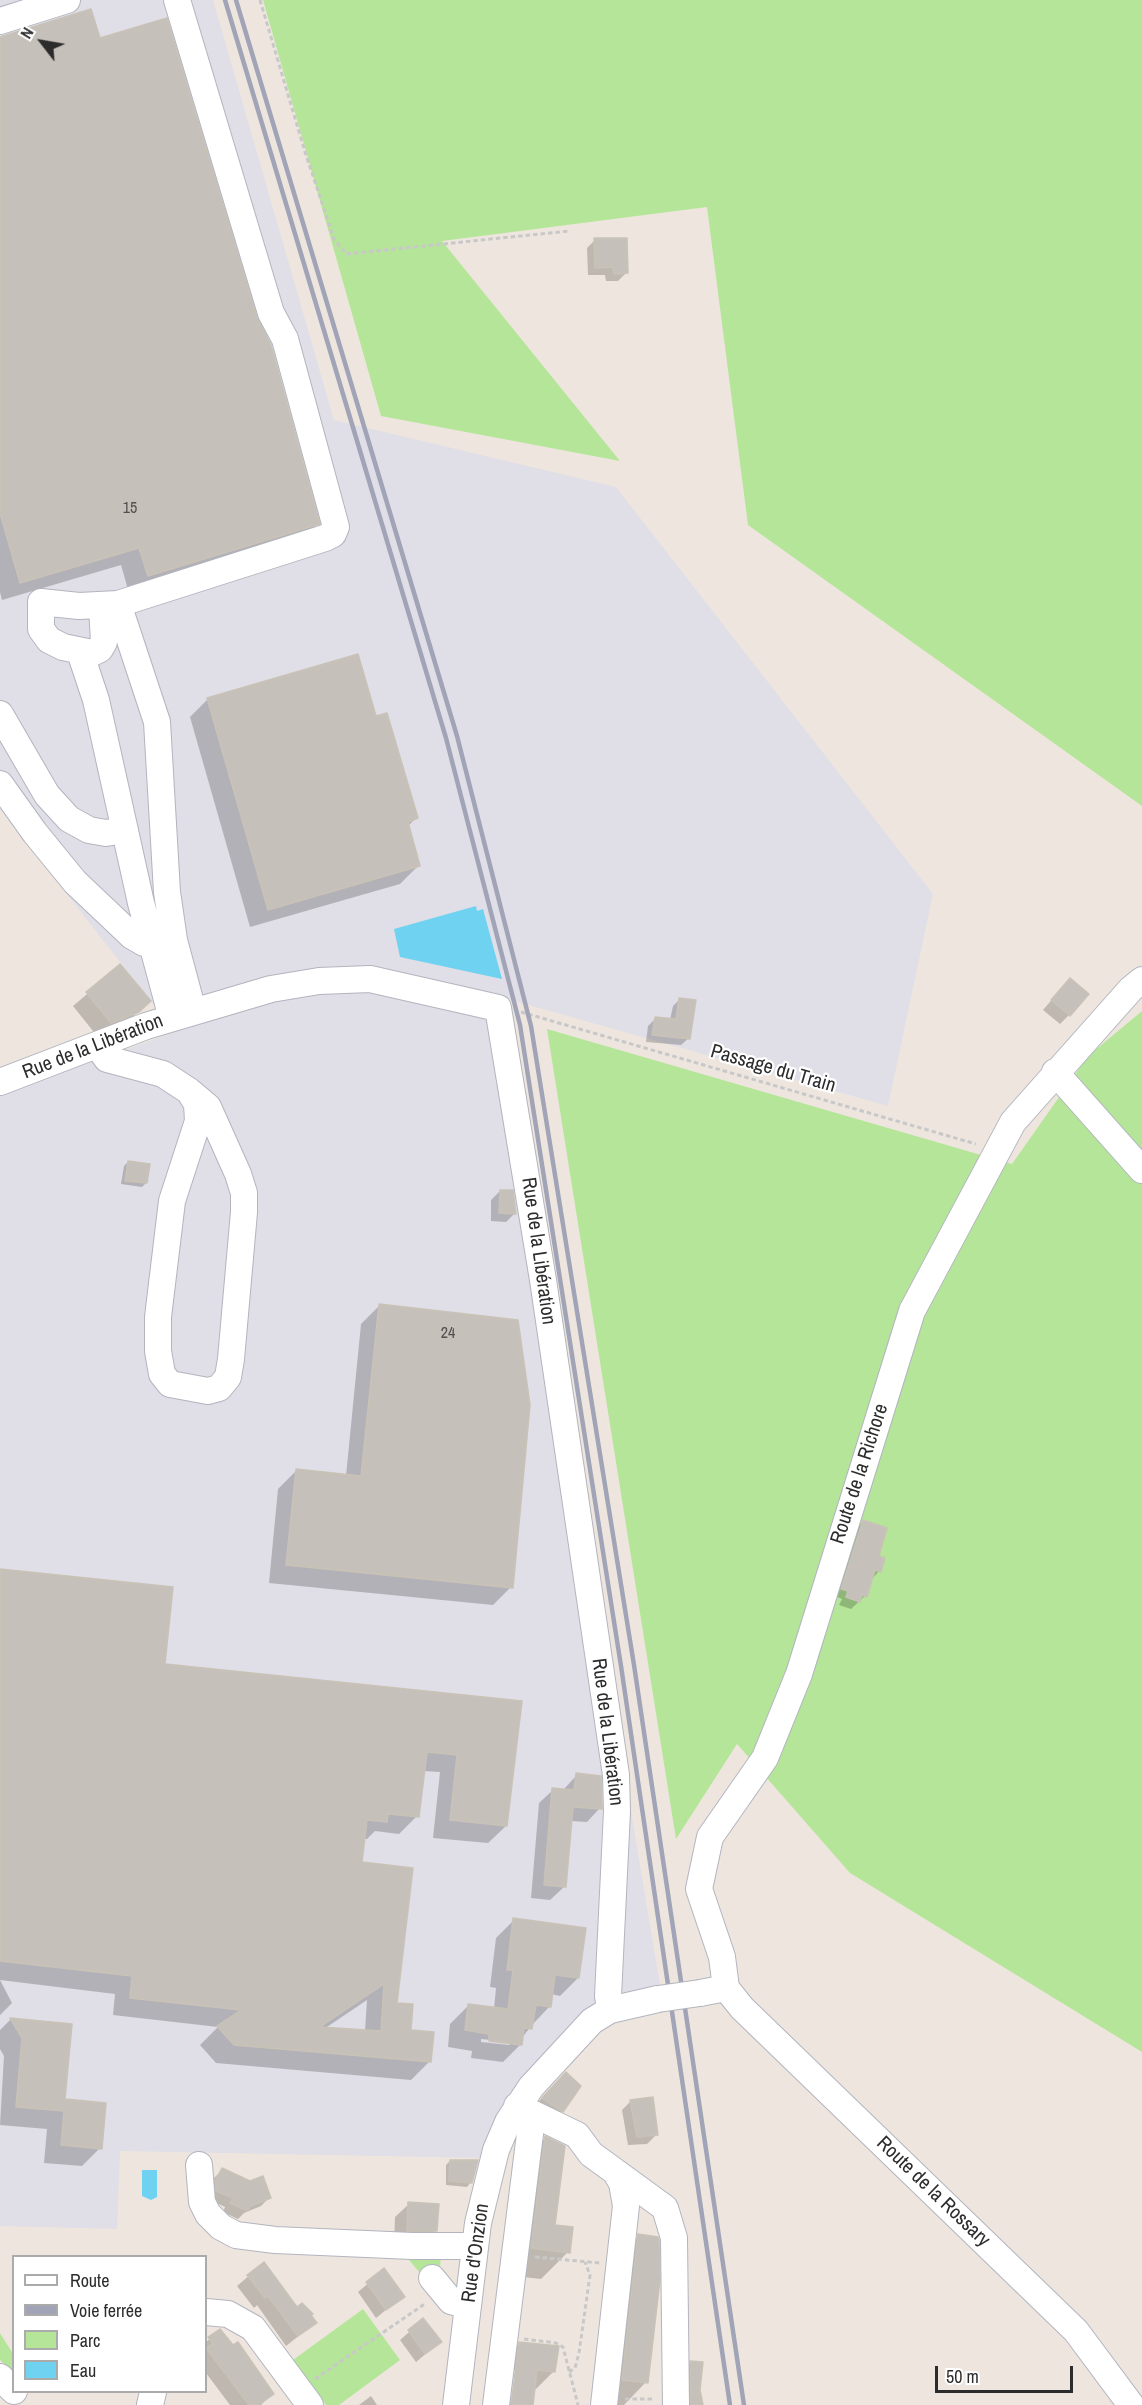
<!DOCTYPE html>
<meta charset="utf-8">
<style>
body{margin:0}
#map{position:relative;width:1142px;height:2405px;overflow:hidden;background:#eee6de;font-family:"Archivo Narrow",sans-serif}
canvas{display:block}
.legend{position:absolute;left:12px;top:2255px;width:195px;height:138px;box-sizing:border-box;background:#fff;border:2px solid #ababab;margin:0;padding:8px 10px;list-style:none;font-size:18px;color:#2c2c2c}
.legend li{display:flex;align-items:center;gap:12px;height:30px}
.legend b{width:30px;border:2px solid #ababab}
.north{position:absolute;left:12px;top:12px;width:60px;height:60px;-webkit-text-stroke:4px #fff;paint-order:stroke;rotate:301deg;font-size:16px;font-weight:700;line-height:24px;text-align:center;color:#2c2c2c}
.north::after{content:'';display:block;margin:auto;width:21px;height:27px;background:#2c2c2c;clip-path:polygon(50% 0,100% 100%,50% 72%,0 100%)}
.scale{position:absolute;left:935px;top:2366px;width:138px;height:27px;box-sizing:border-box;border:3px solid #2c2c2c;border-top:0;padding-left:8px;font-size:18px;line-height:21px;white-space:nowrap;color:#2c2c2c;-webkit-text-stroke:4px #fff;paint-order:stroke}
</style>
<div id="map">
<canvas width="1142" height="2405"></canvas>
<ul class="legend">
<li><b style="height:8px;background:#fff"></b>Route</li>
<li><b style="height:8px;background:#a0a4b6"></b>Voie ferrée</li>
<li><b style="height:16px;background:#b5e599"></b>Parc</li>
<li><b style="height:16px;background:#6fd2f1"></b>Eau</li>
</ul>
<div class="north">N</div>
<div class="scale">50 m</div>
</div>
<script>
const context = document.querySelector('canvas').getContext('2d');
context.lineJoin = 'round';
function paint(path, color) {
  context.fillStyle = color;
  context.fill(path, 'evenodd');
}
function toPath(rows) {
  const path = new Path2D();
  for (const r of rows) {
    path.moveTo(r[0], r[1]);
    for (let i = 2; i < r.length; i += 2) path.lineTo(r[i], r[i + 1]);
  }
  return path;
}
function trace(path, color, width, dash) {
  context.strokeStyle = color;
  context.lineWidth = width;
  context.lineCap = dash ? 'butt' : 'round';
  context.setLineDash(dash || []);
  context.stroke(path);
}
function drawText(font, color, halo, rows, align = 'center') {
  context.font = font + ' "Archivo Narrow",sans-serif';
  context.lineWidth = 4.5;
  context.setLineDash([]);
  context.textBaseline = 'middle';
  context.strokeStyle = halo;
  context.fillStyle = color;
  for (const [text, x, y, turn = 0] of rows) {
    context.save();
    context.translate(x, y);
    context.rotate((+turn || 0) * Math.PI / 180);
    context.textAlign = isNaN(turn) ? turn : align;
    if (halo) context.strokeText(text, 0, 0);
    context.fillText(text, 0, 0);
    context.restore();
  }
}
const industrial = toPath([
 [0,0,213,0,334,420,616,487,933,894,888,1106,507,999,624,1769,660,1985,598,2001,526,2072,483,2158,120,2151,117,2229,0,2226,0,1094,175,1032,0,809]
]);
const green = toPath([
 [263,0,1142,0,1142,806,748,525,707,207,442,241,620,461,381,416],
 [1142,1011,1142,2052,850,1873,737,1744,676,1839,547,1029,1012,1164,1088,1056],
 [404,2254,441,2254,440,2268,425,2279],
 [363,2309,400,2360,339,2405,326,2405,293,2360],
 [0,2333,13,2354,13,2372,0,2360]
]);
const water = toPath([
 [476,906,477,911,483,909,502,979,400,957,394,929],
 [142,2170,157,2170,157,2197,151,2200,142,2196]
]);
const shadow = toPath([
 [0,38,99,40,318,523,300,542,129,593,121,565,2,600,0,592],
 [595,240,626,273,618,281,606,281,605,275,588,275,587,248],
 [208,699,375,718,416,818,407,827,418,866,400,884,250,927,190,717],
 [120,966,149,1001,124,1025,97,1036,73,1006],
 [1061,989,1069,1015,1060,1024,1043,1010],
 [680,999,689,1038,681,1045,646,1042,648,1026,655,1019,670,1020,673,1006],
 [128,1162,146,1183,142,1187,121,1184,124,1166],
 [500,1191,515,1213,506,1222,491,1221,491,1200],
 [380,1305,511,1587,493,1605,269,1583,278,1489,297,1470,346,1476,361,1324],
 [863,1522,879,1571,872,1579,865,1596,851,1609,839,1605,842,1599,835,1596,855,1530],
 [0,1571,163,1666,520,1702,506,1826,488,1843,433,1838,440,1772,423,1771,417,1816,399,1834,375,1831,367,1839,363,1839,361,1863,395,2004,429,2062,411,2080,216,2063,200,2045,218,2027,113,2015,115,1994,0,1980,12,2003,0,2015],
 [367,2000,365,2031,324,2029],
 [577,1775,600,1808,587,1822,571,1821,564,1887,550,1900,531,1898,539,1803,553,1790,563,1790],
 [514,1920,578,1978,560,1996,551,1994,550,2006,532,2025,521,2039,521,2044,503,2062,471,2058,472,2051,448,2047,450,2024,468,2006,494,2009,496,1988,490,1987,496,1938],
 [481,2039,512,2042,509,2045,481,2042],
 [11,2019,70,2025,64,2101,100,2148,82,2166,44,2163,47,2129,0,2125,4,2056,0,2049,0,2030],
 [552,2087,562,2111,548,2124,529,2112],
 [631,2101,656,2135,647,2144,628,2145,622,2110],
 [545,2138,553,2226,568,2252,541,2279,505,2275,519,2165],
 [450,2161,471,2182,467,2187,446,2185,446,2165],
 [222,2170,269,2198,261,2206,244,2213,238,2219,223,2212,225,2207,208,2199,207,2191,213,2179],
 [409,2204,436,2230,422,2244,394,2244,395,2217],
 [639,2236,646,2382,624,2405,596,2405,612,2263],
 [263,2264,296,2309,309,2315,315,2323,286,2346,257,2305,254,2308,237,2286],
 [384,2270,403,2296,376,2318,358,2292],
 [423,2320,440,2342,416,2362,400,2340],
 [220,2331,272,2394,261,2405,230,2405,206,2373,206,2342],
 [520,2343,554,2371,533,2392,532,2405,488,2405,493,2370],
 [514,2370,517,2370,513,2403,510,2402],
 [691,2363,699,2391,701,2405,686,2405,687,2367],
 [371,2396,377,2405,359,2405]
]);
const building = toPath([
 [91,9,100,38,167,18,257,317,271,345,320,524,148,576,139,548,20,583,0,513,0,37,91,9],
 [594,238,627,238,628,273,614,274,613,267,595,268,594,238],
 [358,654,376,716,387,713,418,818,408,822,420,866,268,910,207,698,358,654],
 [120,964,151,1001,139,1012,111,1023,86,992,120,964],
 [1070,978,1089,994,1070,1016,1051,1000,1070,978],
 [679,998,696,1000,690,1039,652,1035,655,1017,676,1019,679,998],
 [128,1161,150,1164,147,1183,125,1181,128,1161],
 [500,1190,513,1190,516,1214,499,1213,500,1190],
 [379,1304,518,1320,530,1405,513,1588,286,1565,296,1469,361,1476,379,1304],
 [863,1520,887,1528,879,1556,885,1558,881,1572,875,1570,867,1597,862,1595,860,1602,846,1597,848,1591,841,1589,863,1520],
 [0,1569,173,1587,165,1664,522,1701,507,1826,450,1820,457,1755,427,1752,419,1817,388,1814,387,1822,367,1820,362,1862,413,1868,397,2003,413,2004,411,2030,434,2032,431,2062,234,2045,217,2026,241,2010,130,1998,132,1976,0,1961,0,1569],
 [384,1984,381,2031,320,2027,384,1984],
 [576,1773,601,1776,602,1809,573,1807,566,1887,544,1885,552,1788,574,1790,576,1773],
 [513,1918,586,1928,579,1978,555,1975,551,2007,536,2005,532,2029,524,2028,522,2045,489,2041,489,2034,465,2030,468,2004,508,2009,513,1970,507,1970,513,1918],
 [10,2018,72,2024,65,2099,106,2103,102,2149,61,2145,64,2111,16,2107,22,2038,10,2018],
 [566,2072,581,2086,563,2112,542,2098,566,2072],
 [653,2097,658,2135,637,2137,630,2100,653,2097],
 [545,2136,565,2146,555,2225,573,2227,570,2253,531,2248,545,2136],
 [450,2160,478,2160,472,2183,449,2181,450,2160],
 [222,2168,250,2181,263,2176,271,2198,250,2206,248,2211,230,2203,233,2198,216,2191,215,2181,222,2168],
 [408,2202,439,2204,437,2231,407,2231,408,2202],
 [638,2234,658,2237,659,2240,660,2280,648,2383,622,2380,638,2234],
 [264,2262,297,2307,302,2303,313,2314,311,2315,317,2323,298,2336,268,2296,265,2298,247,2275,264,2262],
 [384,2268,405,2297,386,2310,366,2282,384,2268],
 [423,2318,442,2342,425,2354,408,2330,423,2318],
 [220,2329,233,2345,238,2342,274,2394,258,2405,249,2405,206,2348,213,2344,208,2337,220,2329],
 [519,2342,559,2346,555,2372,537,2370,533,2405,511,2405,519,2342],
 [690,2361,703,2362,700,2390,703,2405,691,2405,690,2361]
]);
const path = toPath([
 [260,0,305,152,334,239,346,254,569,231],
 [521,1012,976,1144],
 [535,2257,600,2263],
 [524,2339,556,2343,563,2347,578,2405],
 [569,2372,575,2368,579,2353,590,2275,585,2262],
 [315,2379,426,2303],
 [625,2399,654,2399]
]);
const minor = toPath([
 [0,21,67,0],
 [118,604,157,722,167,892,174,940,193,1011],
 [102,606,104,642,100,649,92,653,63,647,49,640,41,629,41,602,79,606,118,604,325,538,333,534,336,527,285,339,271,313,177,0],
 [80,652,96,700,141,903,172,1018],
 [0,714,47,795,69,819,89,830,106,833,125,830],
 [0,784,35,833,75,882,132,936,144,943,162,942],
 [97,1045,107,1059,163,1074,189,1091,208,1107,238,1174,244,1193,244,1212,231,1359,228,1377,219,1388,208,1391,170,1384,162,1374,158,1351,158,1317,172,1201,198,1121,197,1104,189,1091],
 [1055,1072,1142,1170],
 [0,1082,146,1026,271,989,319,981,370,979,498,1008,543,1280,616,1775,617,1811,608,1996,610,2010],
 [726,1988,742,2008,1076,2331,1131,2405],
 [700,1993,726,1988,722,1957,699,1889,710,1837,765,1758,799,1674,912,1311,1013,1122,1131,989,1142,980],
 [517,2106,577,2135,591,2154,665,2208,674,2238,676,2405],
 [199,2165,202,2202,208,2214,221,2227,236,2235,275,2240,412,2246,475,2246],
 [432,2278,451,2301,468,2306],
 [206,2312,228,2314,253,2328,310,2405],
 [0,2377,14,2391],
 [150,2405,153,2392],
 [456,2405,478,2223,496,2150,508,2122,531,2087,592,2021,610,2010,658,1999],
 [496,2405,531,2126,526,2111],
 [604,2405,626,2206,622,2183,616,2173]
]);
const rail = toPath([
 [225,0,446,738,520,1025,621,1666,730,2405],
 [236,0,457,736,531,1026,634,1665,744,2405]
]);
const minorBridge = toPath([
 [658,1999,700,1993]
]);
const numberNames = [
 ["15",130,509],
 ["24",448,1334]
];
const streetNames = [
 ["Rue de la Libération",93,1047,-21],
 ["Passage du Train",773,1069,16],
 ["Rue de la Libération",538,1251,82],
 ["Route de la Richore",860,1474,-72],
 ["Rue de la Libération",607,1732,83],
 ["Route de la Rossary",933,2192,44],
 ["Rue d'Onzion",476,2253,-82]
];
paint(industrial, '#e0dee6');
paint(green, '#b5e599');
paint(water, '#6fd2f1');
paint(shadow, '#0003');
paint(building, '#c6c0ba');
trace(building, '#c9c2b7', 1.5);
trace(minor, '#b2b5bf', 28);
trace(path, '#c8c8c8', 3, [4.5, 3]);
trace(minor, '#fff', 26);
trace(rail, '#a0a4b6', 4.5);
trace(minorBridge, '#b2b5bf', 28, []);
trace(minorBridge, '#fff', 26);
drawText('16px', '#525150', null, numberNames);
drawText('20px', '#2c2c2c', '#fff', streetNames);
</script>
